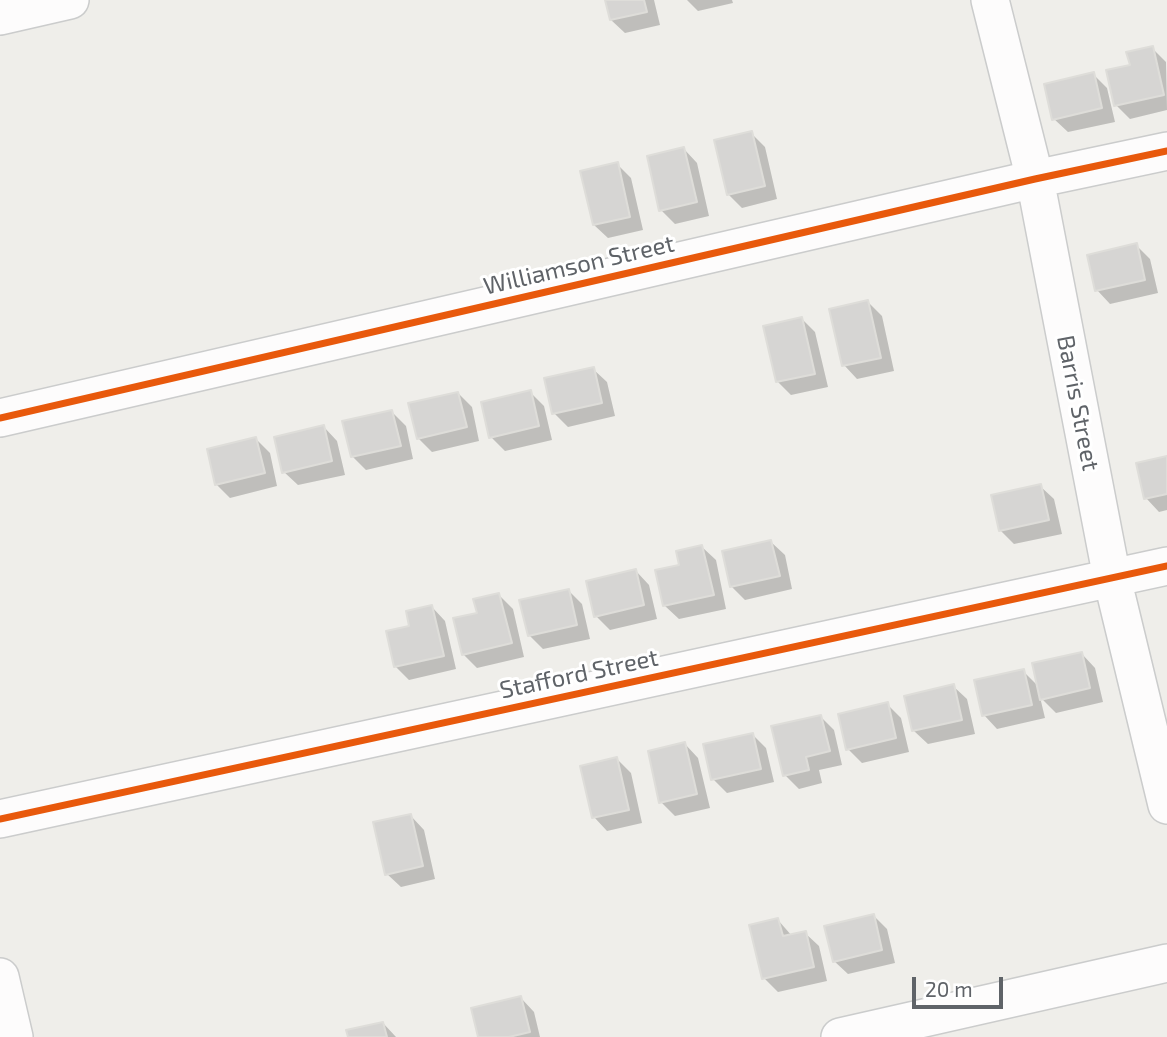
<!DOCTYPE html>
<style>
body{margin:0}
#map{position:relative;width:1167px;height:1037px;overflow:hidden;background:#efeeea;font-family:"Exo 2",sans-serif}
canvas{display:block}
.scale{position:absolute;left:912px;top:977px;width:91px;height:32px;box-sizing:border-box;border:4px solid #5f6368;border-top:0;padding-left:9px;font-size:21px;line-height:24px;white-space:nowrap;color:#5f6368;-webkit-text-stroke:5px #fff;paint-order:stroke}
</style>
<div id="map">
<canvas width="1167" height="1037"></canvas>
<div class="scale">20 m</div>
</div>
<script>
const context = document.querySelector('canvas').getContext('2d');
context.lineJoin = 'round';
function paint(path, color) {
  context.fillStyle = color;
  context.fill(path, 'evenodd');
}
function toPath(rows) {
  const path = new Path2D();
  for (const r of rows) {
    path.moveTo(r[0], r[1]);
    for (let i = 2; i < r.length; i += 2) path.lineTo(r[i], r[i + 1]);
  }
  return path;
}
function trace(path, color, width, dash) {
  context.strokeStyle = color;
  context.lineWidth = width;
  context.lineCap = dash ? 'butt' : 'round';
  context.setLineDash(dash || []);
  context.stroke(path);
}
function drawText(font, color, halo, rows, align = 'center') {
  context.font = font + ' "Exo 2",sans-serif';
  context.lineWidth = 6;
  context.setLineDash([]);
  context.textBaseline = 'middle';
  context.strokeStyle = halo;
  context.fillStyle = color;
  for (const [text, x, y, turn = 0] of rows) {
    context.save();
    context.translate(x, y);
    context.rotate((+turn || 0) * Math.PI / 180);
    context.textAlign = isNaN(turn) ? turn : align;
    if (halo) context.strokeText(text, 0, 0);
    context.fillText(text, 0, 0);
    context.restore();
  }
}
const shadow = toPath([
 [607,0,654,0,660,25,625,33,611,20],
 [687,0,732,0,733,3,698,11],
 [1152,48,1166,62,1167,110,1130,119,1116,105,1132,66],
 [1093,74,1107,88,1115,122,1068,132,1054,119],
 [751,133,765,147,777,199,742,208,728,194],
 [684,149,697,163,709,216,675,224,661,210],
 [617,164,631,178,643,230,608,238,594,225],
 [1136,245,1150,259,1158,293,1110,304,1097,290],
 [868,302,882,316,894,371,857,379,844,365],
 [801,318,815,332,828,387,791,395,777,381],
 [593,369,607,382,615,416,568,427,554,413],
 [530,392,544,406,552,440,505,451,491,437],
 [458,393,472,407,479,441,432,452,418,438],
 [392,412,406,426,413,459,366,470,352,456],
 [324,427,337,441,345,475,298,485,284,472],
 [256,439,270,453,277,486,230,498,216,484],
 [1167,458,1167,510,1159,512,1146,498],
 [1040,486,1054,499,1062,534,1014,544,1001,531],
 [771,542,785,555,792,589,745,600,731,586],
 [702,547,716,560,726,609,679,619,665,606,681,566],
 [636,571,649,585,657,619,610,630,596,616],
 [569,591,582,604,590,639,543,649,529,635],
 [499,595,513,609,524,657,477,668,463,654,479,614],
 [432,607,445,621,456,669,409,680,395,666,411,627],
 [1082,654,1095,668,1103,702,1056,713,1040,697,1045,718,997,729,984,715,1023,671,1039,687],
 [953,686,967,699,975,734,928,744,914,731],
 [887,704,901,718,909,752,862,763,848,749],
 [821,717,834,730,842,765,819,770,822,783,799,789,785,775],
 [752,734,766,748,774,782,727,793,713,779],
 [685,744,698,758,710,808,675,816,661,802],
 [617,759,631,773,642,823,607,831,594,817],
 [411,816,424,830,435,879,401,887,387,874],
 [874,916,887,929,895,963,848,974,834,961],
 [778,920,792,936,805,933,819,946,827,981,778,992,764,978],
 [521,998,534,1012,540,1037,480,1037],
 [383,1023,396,1037,350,1037]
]);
const building = toPath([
 [605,0,644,0,647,12,610,20,605,0],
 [1153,46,1164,95,1114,106,1106,70,1130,65,1126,52,1153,46],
 [1094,72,1102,108,1052,120,1044,84,1094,72],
 [752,131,765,186,727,195,714,140,752,131],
 [684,147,697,202,659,211,647,156,684,147],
 [618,162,630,217,593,225,580,171,618,162],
 [1137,243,1145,280,1095,291,1087,255,1137,243],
 [868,300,881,358,842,366,829,309,868,300],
 [802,317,815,374,776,382,763,326,802,317],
 [594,367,602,403,552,414,544,378,594,367],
 [531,390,539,426,489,438,481,402,531,390],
 [458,392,467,427,417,439,408,403,458,392],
 [392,410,401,446,351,457,342,421,392,410],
 [324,425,332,461,282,473,274,437,324,425],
 [256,437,265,473,215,485,207,449,256,437],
 [1167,456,1167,494,1144,499,1136,463,1167,456],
 [1041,484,1049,520,999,531,991,495,1041,484],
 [771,540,780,576,730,587,722,551,771,540],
 [702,545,714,595,663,606,655,570,679,565,676,551,702,545],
 [636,569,644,605,594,617,586,581,636,569],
 [569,589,577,625,528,636,519,600,569,589],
 [499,593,512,643,462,655,453,618,477,613,473,599,499,593],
 [432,605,444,656,394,667,386,631,409,626,406,611,432,605],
 [1082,652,1090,688,1040,700,1032,663,1082,652],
 [1024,669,1032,705,982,716,974,680,1024,669],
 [954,684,962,720,912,731,904,696,954,684],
 [888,702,896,738,846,750,838,714,888,702],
 [821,715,830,751,806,757,809,770,783,776,771,726,821,715],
 [753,733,761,769,711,780,703,744,753,733],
 [685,742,697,794,659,803,648,751,685,742],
 [617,757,629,810,592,818,580,766,617,757],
 [411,814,423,866,385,875,373,822,411,814],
 [874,914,882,950,833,962,824,926,874,914],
 [778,918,783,936,806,931,814,967,762,979,749,925,778,918],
 [521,996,530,1032,509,1037,478,1037,471,1008,521,996],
 [383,1022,387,1037,348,1037,346,1030,383,1022]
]);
const street = toPath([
 [990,0,1035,179,1112,578,1167,805],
 [0,16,70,0],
 [0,418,1035,179,1167,151],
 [0,819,1167,566],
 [0,977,14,1037],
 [840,1037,1167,963]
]);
const cycleway = toPath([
 [0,418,1035,179,1167,151],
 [0,819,1167,566]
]);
const streetNames = [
 ["Williamson Street",579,265,-13],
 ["Barris Street",1078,403,79],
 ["Stafford Street",579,674,-12]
];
paint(shadow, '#0003');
paint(building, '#d6d5d3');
trace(building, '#deddd9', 2);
trace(street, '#cbcccc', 40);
trace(street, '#fdfcfc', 37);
trace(cycleway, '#e8590c', 7);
drawText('24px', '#5f6368', '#fff', streetNames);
</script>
